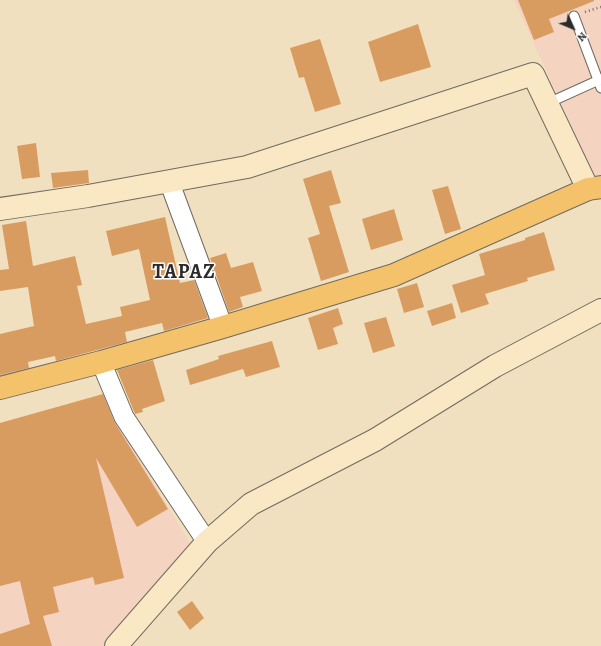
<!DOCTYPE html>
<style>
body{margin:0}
#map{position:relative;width:601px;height:646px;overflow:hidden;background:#f0e0c0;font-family:Alegreya,serif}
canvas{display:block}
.north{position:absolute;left:553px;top:8px;width:40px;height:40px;-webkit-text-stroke:3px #fff;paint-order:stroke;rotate:134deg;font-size:11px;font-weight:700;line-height:16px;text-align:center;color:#2b2b2b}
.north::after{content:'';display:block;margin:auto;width:14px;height:18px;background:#2b2b2b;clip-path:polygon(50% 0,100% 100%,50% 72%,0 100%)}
</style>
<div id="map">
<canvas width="601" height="646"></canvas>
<div class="north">N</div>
</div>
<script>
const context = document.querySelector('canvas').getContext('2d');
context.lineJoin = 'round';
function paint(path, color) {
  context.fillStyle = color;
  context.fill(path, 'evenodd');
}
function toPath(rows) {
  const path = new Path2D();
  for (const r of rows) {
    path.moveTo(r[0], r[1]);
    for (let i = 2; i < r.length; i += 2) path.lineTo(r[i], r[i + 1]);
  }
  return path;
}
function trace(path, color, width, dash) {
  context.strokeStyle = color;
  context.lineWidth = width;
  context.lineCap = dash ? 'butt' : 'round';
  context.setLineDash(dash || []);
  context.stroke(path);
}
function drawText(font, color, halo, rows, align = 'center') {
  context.font = font + ' Alegreya,serif';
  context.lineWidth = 3;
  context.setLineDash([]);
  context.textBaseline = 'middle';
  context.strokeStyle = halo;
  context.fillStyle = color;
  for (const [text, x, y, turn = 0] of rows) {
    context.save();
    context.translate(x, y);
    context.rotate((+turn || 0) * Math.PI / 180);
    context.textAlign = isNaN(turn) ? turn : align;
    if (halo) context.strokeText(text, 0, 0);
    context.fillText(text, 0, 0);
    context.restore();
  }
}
const built = toPath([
 [514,0,601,0,601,181,597,182],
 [106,404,190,543,103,646,0,646,0,426]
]);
const building = toPath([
 [518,0,594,0,594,1,549,19,554,32,534,40],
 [418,24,431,67,380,82,368,42],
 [320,39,341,104,315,112,304,77,299,78,290,48],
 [36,143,40,177,22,179,17,146],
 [88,170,89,183,53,188,51,173],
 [331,170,341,203,329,206,349,272,321,281,308,238,320,234,303,179],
 [448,186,461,229,445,234,432,190],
 [394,209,403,240,371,250,362,219],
 [165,217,180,283,194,280,208,318,164,331,162,323,125,332,127,342,56,361,55,356,28,362,29,368,0,375,0,334,34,326,28,287,0,291,0,270,9,269,2,225,26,221,33,266,75,256,82,285,77,286,86,324,122,316,120,307,150,300,139,249,112,256,106,231],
 [544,232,555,270,527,278,528,281,485,294,489,304,461,313,452,285,485,275,479,254,525,240,525,238],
 [226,253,231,268,253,262,262,291,240,297,243,307,229,312,210,258],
 [417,283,424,307,404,313,397,289],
 [452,303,456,318,432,326,427,311],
 [338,308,343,324,333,328,338,344,318,350,308,318],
 [386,317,395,346,373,353,364,323],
 [272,341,280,367,246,377,243,369,190,385,186,370,219,359,218,356],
 [153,360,165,401,142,409,143,412,135,414,117,370],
 [103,394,115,423,168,509,137,527,96,458,124,578,95,585,93,577,53,587,59,612,43,616,52,646,0,646,0,634,30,624,20,581,0,586,0,423],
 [192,601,204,618,190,630,177,612]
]);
const path = toPath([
 [585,12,601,7]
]);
const lane = toPath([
 [574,16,601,88],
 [546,104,601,79]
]);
const street = toPath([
 [169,181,223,327],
 [101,362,124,417,207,542]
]);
const secondary = toPath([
 [0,209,88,196,247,167,533,74,588,189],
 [116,646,207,542,251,504,375,440,495,366,601,310]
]);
const primary = toPath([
 [0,388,101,362,223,327,394,275,588,189,601,187]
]);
const districtNames = [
 ["TAPAZ",184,273]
];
paint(built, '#f5d3c1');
paint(building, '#d99c60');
trace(lane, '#706a5f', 11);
trace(street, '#706a5f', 21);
trace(secondary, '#706a5f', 24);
trace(primary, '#706a5f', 24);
trace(path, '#706a5f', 2.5, [1, 3]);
trace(lane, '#fff', 9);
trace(street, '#fff', 19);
trace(secondary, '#fae7c3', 22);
trace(primary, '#f3c26a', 22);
context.letterSpacing = '1px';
drawText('bold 20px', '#2b2b2b', '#fff', districtNames);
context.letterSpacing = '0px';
</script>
